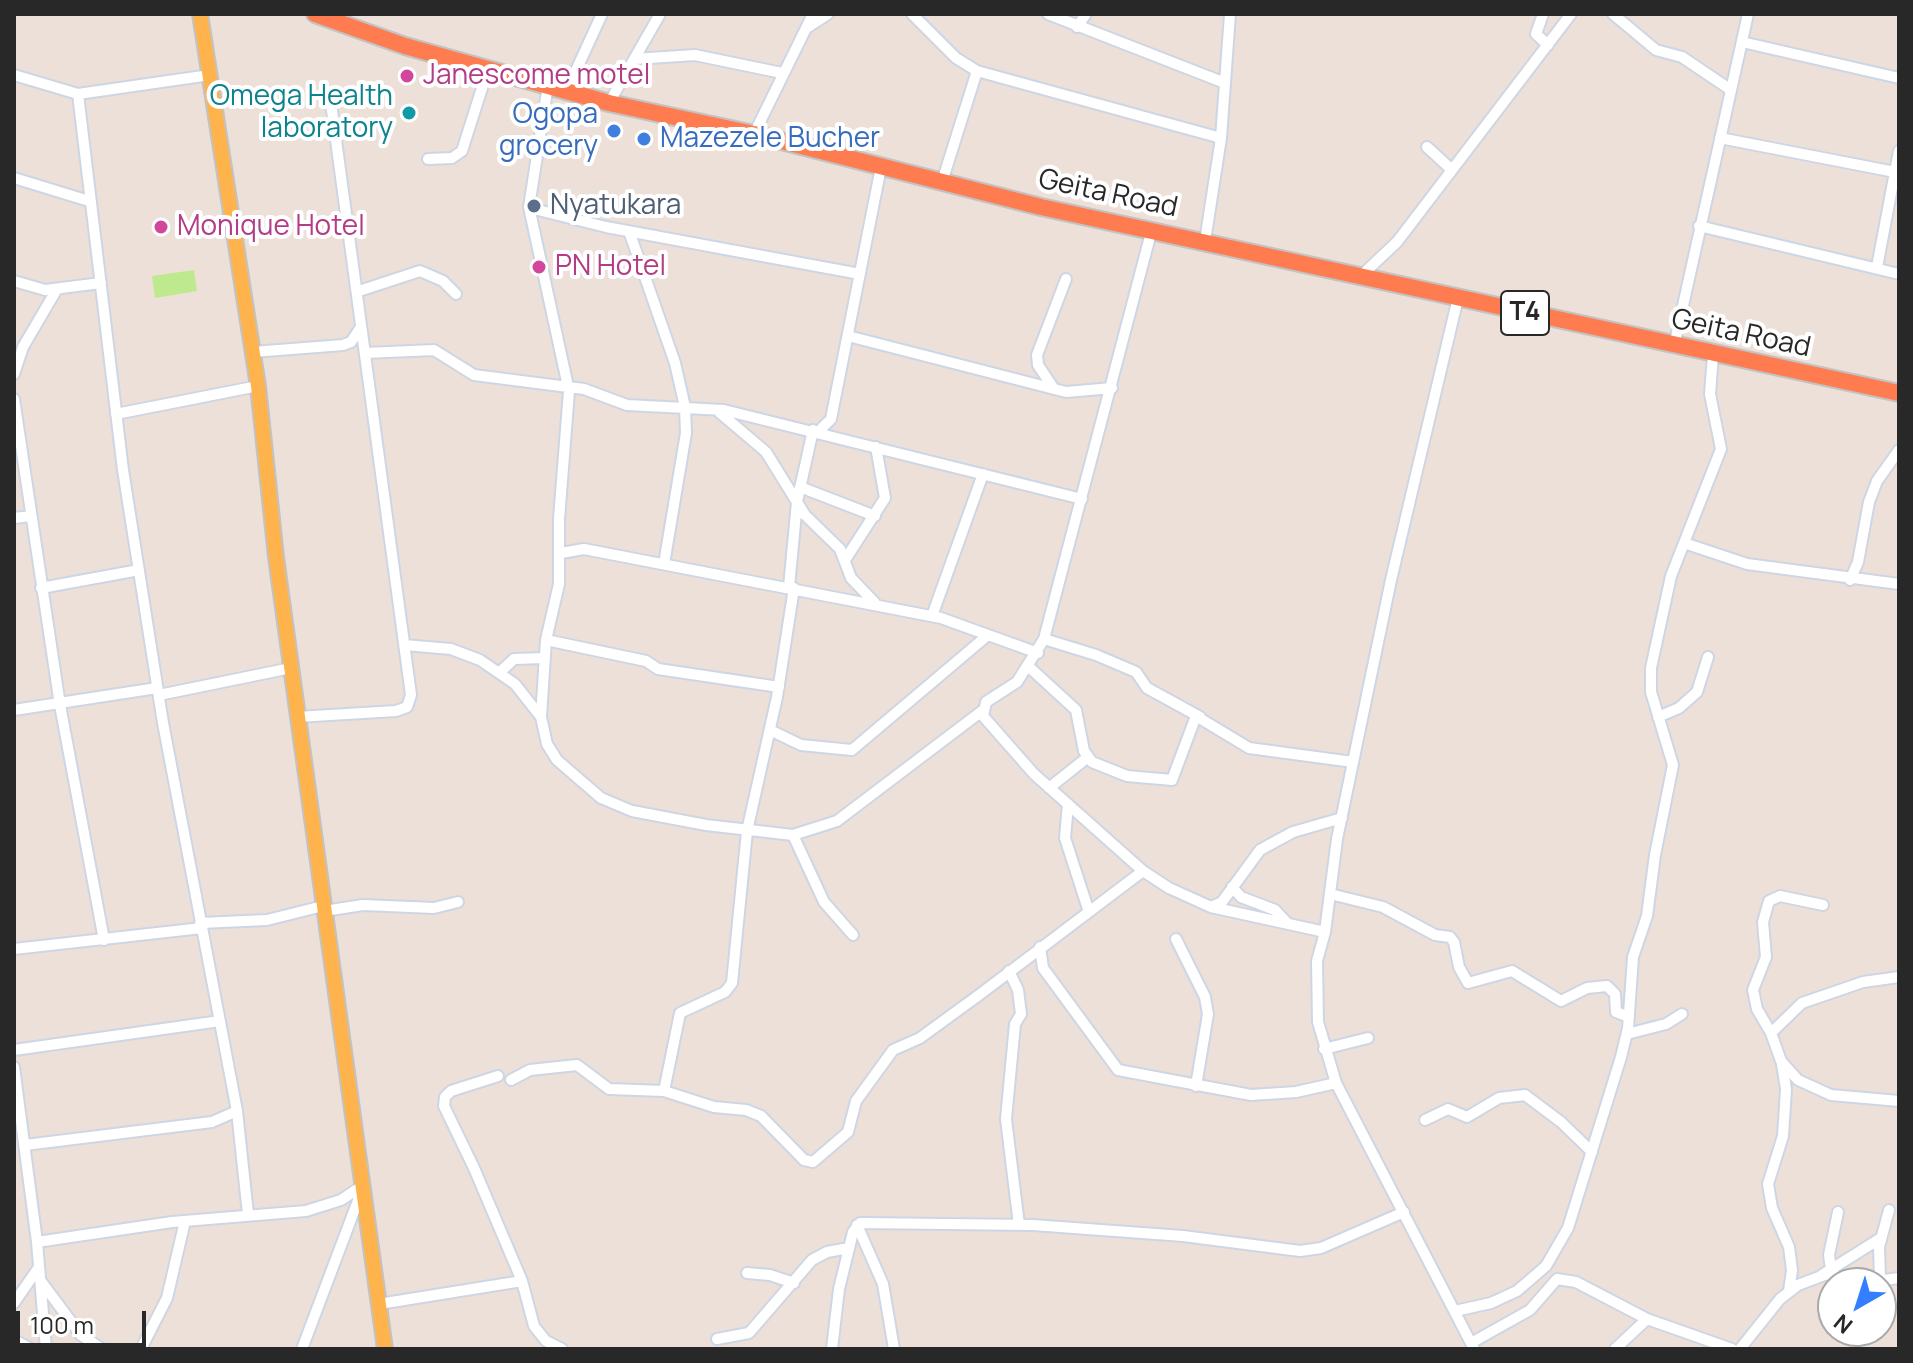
<!DOCTYPE html>
<style>
body{margin:0}
#map{position:relative;width:1913px;height:1363px;overflow:hidden;background:#ede0d8;font-family:Manrope,sans-serif}
canvas{display:block}
.frame{position:absolute;inset:0;border:16px solid #282828;pointer-events:none}
.north{position:absolute;left:1817px;top:1267px;width:80px;height:80px;box-sizing:border-box;background:#fff;border:2px solid #a9a9a9;border-radius:50%;rotate:219deg;font-size:22px;font-weight:700;line-height:32px;text-align:center;color:#282828}
.north::after{content:'';display:block;margin:auto;width:28px;height:36px;background:#337fff;clip-path:polygon(50% 0,100% 100%,50% 72%,0 100%)}
.scale{position:absolute;left:16px;top:1311px;width:130px;height:36px;box-sizing:border-box;border:4px solid #282828;border-top:0;padding-left:10px;font-size:24px;line-height:28px;white-space:nowrap;color:#282828;-webkit-text-stroke:6px #fff;paint-order:stroke}
</style>
<div id="map">
<canvas width="1913" height="1363"></canvas>
<div class="frame"></div>
<div class="north">N</div>
<div class="scale">100 m</div>
</div>
<script>
const context = document.querySelector('canvas').getContext('2d');
context.lineJoin = 'round';
function paint(path, color) {
  context.fillStyle = color;
  context.fill(path, 'evenodd');
}
function toPath(rows) {
  const path = new Path2D();
  for (const r of rows) {
    path.moveTo(r[0], r[1]);
    for (let i = 2; i < r.length; i += 2) path.lineTo(r[i], r[i + 1]);
  }
  return path;
}
function trace(path, color, width, dash) {
  context.strokeStyle = color;
  context.lineWidth = width;
  context.lineCap = dash ? 'butt' : 'round';
  context.setLineDash(dash || []);
  context.stroke(path);
}
function drawText(font, color, halo, rows, align = 'center') {
  context.font = font + ' Manrope,sans-serif';
  context.lineWidth = 8;
  context.setLineDash([]);
  context.textBaseline = 'middle';
  context.strokeStyle = halo;
  context.fillStyle = color;
  for (const [text, x, y, turn = 0] of rows) {
    context.save();
    context.translate(x, y);
    context.rotate((+turn || 0) * Math.PI / 180);
    context.textAlign = isNaN(turn) ? turn : align;
    if (halo) context.strokeText(text, 0, 0);
    context.fillText(text, 0, 0);
    context.restore();
  }
}
const green = toPath([
 [194,270,197,291,155,298,152,276]
]);
const minor = toPath([
 [912,14,956,58,977,71,1221,138],
 [1048,14,1225,83],
 [1543,14,1536,34,1548,45],
 [1613,14,1656,50,1682,57,1731,90],
 [808,27,828,14],
 [1077,27,1086,14],
 [1742,42,1899,78],
 [634,59,695,55,782,73],
 [14,75,78,94,210,75],
 [548,85,529,207,569,391,559,519,559,584,546,640,541,717,547,744,557,760,601,798,632,811,706,825,793,835,837,821,982,711],
 [567,90,602,14],
 [78,94,123,470,163,723,237,1111,248,1214],
 [609,103,660,14],
 [754,134,813,14],
 [1720,138,1895,172],
 [1427,147,1452,170],
 [428,159,452,158,462,151,488,69],
 [14,178,89,201],
 [942,182,977,71],
 [530,208,606,227,860,274],
 [1699,226,1899,274],
 [1152,229,1044,639,1017,682,986,702,983,716,1034,774,1143,871,1169,888,1211,907,1325,932],
 [629,231,675,363,685,407,686,433,664,564],
 [1205,241,1221,138,1230,14],
 [1877,267,1899,151],
 [1362,275,1397,242,1571,14],
 [14,281,45,290,101,283],
 [359,291,420,271,443,281,456,294],
 [1458,298,1391,580,1337,839,1325,932,1317,961,1318,1022,1336,1083,1474,1349],
 [848,336,1066,392,1112,388],
 [1674,346,1748,14],
 [253,352,343,345,351,342,361,327],
 [365,353,434,350,474,375,584,389,627,405,724,410,1082,499],
 [14,374,23,347,57,289],
 [1054,389,1038,365,1037,355,1066,279],
 [14,399,60,705,104,940],
 [719,412,766,452,805,515,840,549,851,578,875,603],
 [116,414,258,386],
 [818,432,831,419,881,167],
 [800,487,875,516],
 [14,518,31,516],
 [1684,543,1747,564,1899,584],
 [561,553,584,549,941,618,1038,653],
 [845,560,885,498,876,447],
 [1850,580,1858,562,1869,502,1877,481,1899,450],
 [789,587,797,502,813,430],
 [41,588,139,570],
 [932,616,983,474],
 [1044,639,1096,655,1136,672,1147,688,1200,717],
 [546,640,646,661,658,669,779,687],
 [405,645,451,649,480,660,515,684,541,717],
 [1029,667,1076,710,1084,751,1092,762,1127,776,1172,780,1196,716,1249,748,1353,762],
 [500,672,514,659,545,658],
 [159,695,291,668],
 [14,710,157,688],
 [297,717,396,711,407,707,411,695,331,103],
 [1658,717,1679,708,1697,692,1708,657],
 [770,730,801,745,852,750,988,635],
 [1049,788,1088,757],
 [1068,804,1065,838,1089,912],
 [793,835,824,902,853,935],
 [1232,887,1241,897,1275,910,1288,924],
 [1330,894,1383,907,1435,935,1450,937,1454,942,1459,967,1468,983,1512,971,1561,1001,1587,988,1607,986,1615,994,1616,1012,1629,1017],
 [1823,905,1780,896,1769,901,1763,922,1766,957,1753,990,1757,1009,1771,1033,1781,1061,1798,1080,1831,1095,1899,1101],
 [1211,907,1222,902,1260,850,1293,832,1342,818],
 [324,911,363,905,434,908,458,902],
 [200,923,267,920,323,906],
 [1176,939,1205,997,1208,1014,1196,1086],
 [1040,947,1043,968,1118,1070,1251,1095,1296,1092,1336,1083],
 [14,949,202,928],
 [1009,971,1018,990,1021,1014,1015,1024,1006,1119,1019,1225],
 [1771,1033,1802,1003,1863,982,1899,977],
 [1627,1034,1666,1024,1682,1014],
 [1324,1049,1368,1038],
 [14,1050,220,1021],
 [1782,1064,1786,1089,1783,1136,1768,1184,1772,1208,1789,1247,1792,1270,1789,1291],
 [14,1067,37,1242,46,1349],
 [498,1076,451,1091,445,1097,444,1106,474,1168,522,1281,534,1326,546,1341,562,1349],
 [511,1080,530,1070,577,1065,609,1089,664,1091,714,1107,746,1110,761,1116,804,1160,813,1162,848,1132,856,1101,893,1050,920,1038,979,995,1143,871],
 [664,1091,680,1013,725,992,732,983,747,831,777,697,794,588],
 [1425,1120,1448,1109,1467,1117,1499,1098,1525,1095,1561,1122,1592,1152],
 [25,1145,212,1122,237,1111],
 [857,1225,883,1284,894,1349],
 [37,1242,172,1222,306,1211,341,1200,362,1186],
 [1831,1269,1829,1255,1838,1212],
 [747,1273,770,1275,794,1283],
 [1822,1275,1881,1238],
 [1880,1278,1879,1247,1889,1210],
 [40,1280,81,1335,102,1349],
 [14,1303,39,1267],
 [379,1304,522,1281],
 [1455,1311,1491,1303,1517,1291,1546,1266,1568,1228,1621,1057,1628,1028,1633,957,1647,916,1655,855,1673,765,1651,692,1651,668,1671,576,1721,449,1710,394,1713,355],
 [717,1339,749,1333,812,1260,827,1252,849,1248],
 [14,1340,31,1349],
 [1471,1343,1530,1310,1557,1279,1576,1282,1647,1319,1732,1349],
 [141,1349,167,1298,185,1221],
 [302,1349,362,1190],
 [832,1349,839,1289,853,1232,860,1223,1033,1225,1183,1236,1300,1251,1321,1248,1404,1212],
 [1615,1349,1647,1319],
 [1740,1349,1780,1299,1798,1285,1827,1274,1870,1282,1899,1278]
]);
const major = toPath([
 [200,14,258,386,276,557,385,1349]
]);
const highway = toPath([
 [315,14,405,46,609,103,754,134,1041,207,1899,393]
]);
const markers = [
 [407,76,8,"#d1479c"],
 [409,113,8,"#0f9aa8"],
 [614,131,8,"#3f7fe0"],
 [644,139,8,"#3f7fe0"],
 [534,206,8,"#5c6f8a"],
 [161,227,8,"#d1479c"],
 [539,267,8,"#d1479c"]
];
const shields = [
 [1525,313,48]
];
const shieldNames = [
 ["T4",1525,313]
];
const hotelNames = [
 ["Janescome motel",423,76],
 ["Monique Hotel",177,227],
 ["PN Hotel",555,267]
];
const cultureNames = [
 ["Omega Health",393,97],
 ["laboratory",393,129]
];
const shopNames = [
 ["Ogopa",598,115],
 ["grocery",598,147],
 ["Mazezele Bucher",660,139,"left"]
];
const streetNames = [
 ["Geita Road",1108,194,12],
 ["Geita Road",1741,334,12]
];
const serviceNames = [
 ["Nyatukara",550,206]
];
paint(green, '#bfe98f');
trace(minor, '#ced6e3', 14);
trace(major, '#c3c3c3', 18);
trace(highway, '#c3c3c3', 20);
trace(minor, '#fff', 10);
trace(major, '#feb34c', 14);
trace(highway, '#ff7c51', 16);
for (const [x, y, r, color] of markers) {
  const dot = new Path2D();
  dot.arc(x, y, r, 0, 2 * Math.PI);
  context.fillStyle = color;
  context.fill(dot);
  trace(dot, '#fff', 3);
}
for (const [x, y, w] of shields) {
  const box = new Path2D();
  box.roundRect(x - w / 2, y - 22, w, 44, 6);
  context.fillStyle = '#fff';
  context.fill(box);
  trace(box, '#282828', 2);
}
drawText('bold 26px', '#282828', null, shieldNames);
drawText('28px', '#b23c85', '#fff', hotelNames, 'left');
drawText('28px', '#0d838f', '#fff', cultureNames, 'right');
drawText('28px', '#366cbe', '#fff', shopNames, 'right');
drawText('28px', '#282828', '#fff', streetNames);
drawText('28px', '#4e5e75', '#fff', serviceNames, 'left');
</script>
